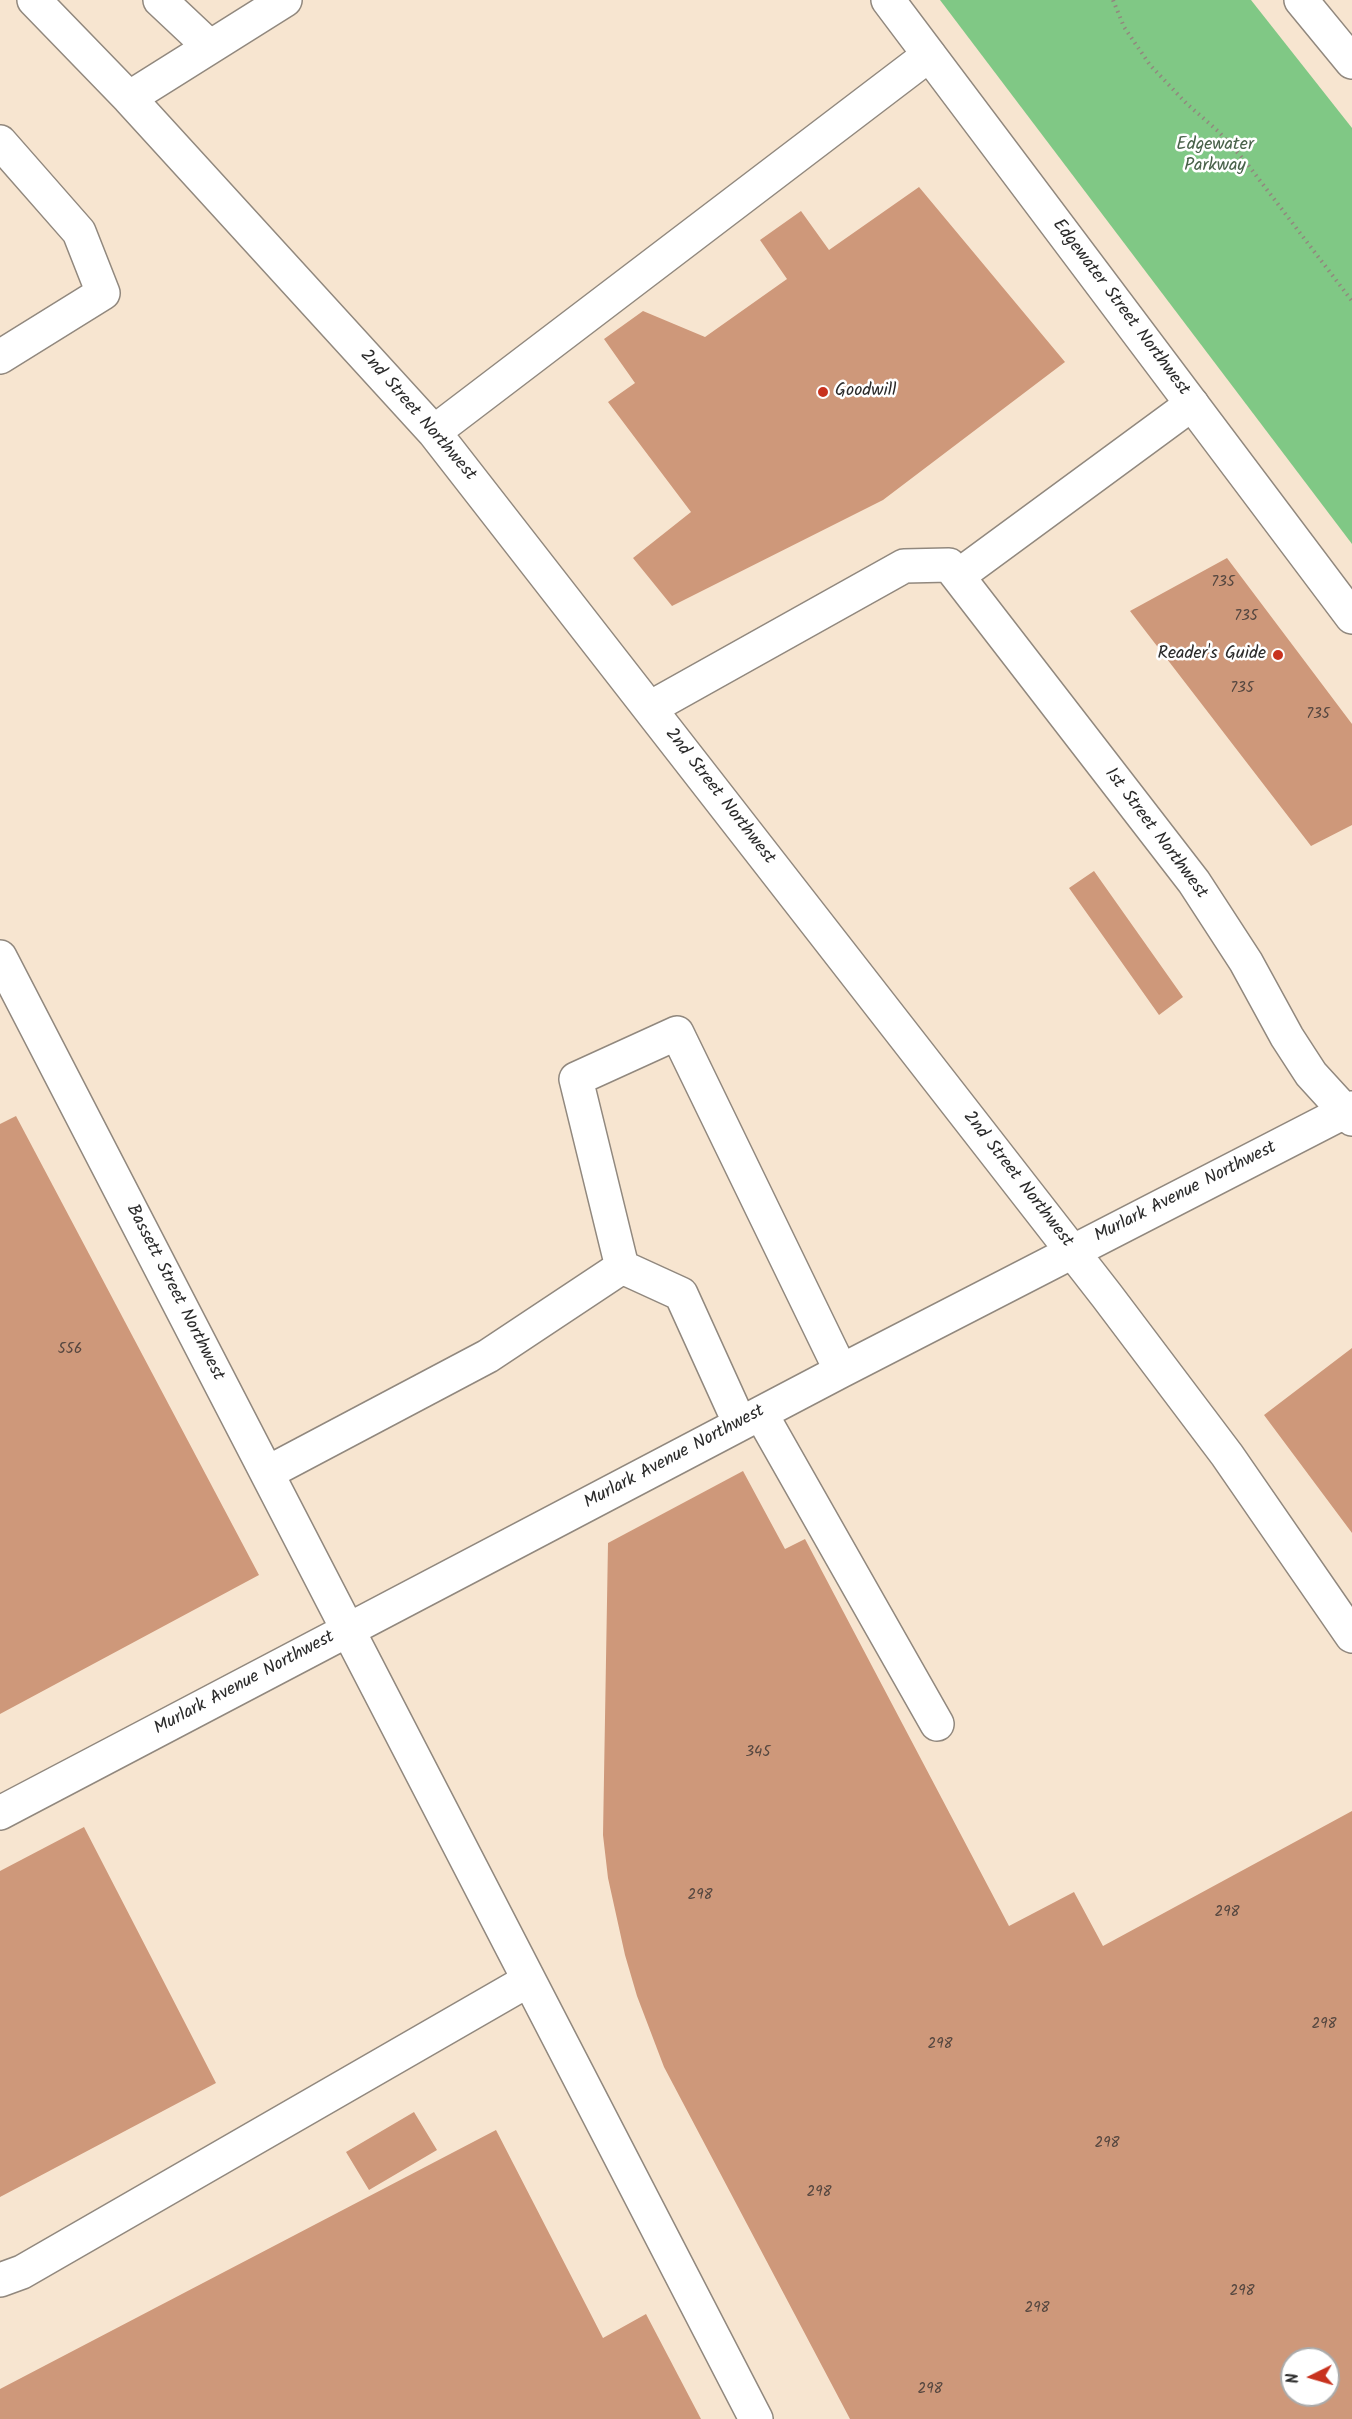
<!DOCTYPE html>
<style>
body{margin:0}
#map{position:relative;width:1352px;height:2419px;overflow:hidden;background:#f7e5d0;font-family:Kalam,sans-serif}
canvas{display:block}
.north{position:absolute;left:1280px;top:2347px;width:60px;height:60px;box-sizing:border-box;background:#fff;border:2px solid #aaa;border-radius:50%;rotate:265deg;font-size:16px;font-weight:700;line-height:24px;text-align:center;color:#2b2b2b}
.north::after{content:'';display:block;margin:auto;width:21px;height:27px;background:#c8321e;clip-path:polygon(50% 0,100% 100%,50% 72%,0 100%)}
</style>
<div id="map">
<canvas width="1352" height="2419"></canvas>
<div class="north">N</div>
</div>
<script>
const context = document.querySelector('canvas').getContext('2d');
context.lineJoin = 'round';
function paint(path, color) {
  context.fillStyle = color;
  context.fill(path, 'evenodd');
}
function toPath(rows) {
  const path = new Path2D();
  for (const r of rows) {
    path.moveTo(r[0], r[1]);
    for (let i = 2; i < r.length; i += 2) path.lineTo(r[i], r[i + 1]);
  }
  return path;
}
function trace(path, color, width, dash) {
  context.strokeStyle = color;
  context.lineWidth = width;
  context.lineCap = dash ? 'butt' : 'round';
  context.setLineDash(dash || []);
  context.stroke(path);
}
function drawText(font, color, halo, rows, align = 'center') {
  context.font = font + ' Kalam,sans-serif';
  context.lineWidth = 5;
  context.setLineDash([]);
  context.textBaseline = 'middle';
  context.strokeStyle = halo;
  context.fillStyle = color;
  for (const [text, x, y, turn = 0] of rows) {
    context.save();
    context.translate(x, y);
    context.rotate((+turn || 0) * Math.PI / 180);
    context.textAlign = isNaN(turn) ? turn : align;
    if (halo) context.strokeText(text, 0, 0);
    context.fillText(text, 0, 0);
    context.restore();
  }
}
const green = toPath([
 [940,0,1251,0,1352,128,1352,544]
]);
const building = toPath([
 [919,187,1065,362,883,500,672,606,633,558,691,512,608,402,635,383,604,339,643,311,705,337,787,279,760,240,801,211,829,250],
 [1227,558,1352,724,1352,825,1311,846,1130,611],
 [1094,871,1183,997,1159,1015,1069,888],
 [16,1116,259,1575,0,1714,0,1124],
 [1352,1348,1352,1533,1264,1415],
 [743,1471,785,1549,805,1539,1009,1926,1074,1892,1103,1946,1352,1811,1352,2419,850,2419,664,2067,637,1996,625,1955,608,1878,603,1835,608,1543],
 [1292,2359,1328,2359,1328,2395,1292,2395],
 [84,1827,216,2083,0,2197,0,1871],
 [414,2112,437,2150,369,2190,346,2152],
 [496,2130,603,2338,646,2314,701,2419,0,2419,0,2389]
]);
const path = toPath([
 [1113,0,1124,27,1150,65,1186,103,1219,132,1245,161,1352,301]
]);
const minor = toPath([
 [34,0,129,98,434,432,1107,1296,1227,1455,1352,1636],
 [160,0,210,47],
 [129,98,285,0],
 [0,142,79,232,103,293,0,357],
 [434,432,929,55],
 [958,576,1192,404],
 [650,708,904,566,949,565,1194,882,1246,962,1287,1037,1311,1074,1352,1119],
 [0,957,756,2419],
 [622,1267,576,1079,677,1033,841,1371],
 [761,1414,937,1724],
 [267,1473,488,1356,622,1267,681,1294,740,1424],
 [0,1813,841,1371,1352,1108],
 [0,2280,22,2272,529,1980]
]);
const major = toPath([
 [888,0,1352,617]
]);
const highway = toPath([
 [1301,0,1352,62]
]);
const markers = [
 [823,392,6,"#c8321e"],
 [1278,655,6,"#c8321e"]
];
const numberNames = [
 ["735",1223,583],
 ["735",1246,617],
 ["735",1242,689],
 ["735",1318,715],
 ["556",70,1350],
 ["345",758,1753],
 ["298",700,1896],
 ["298",1227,1913],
 ["298",1324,2025],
 ["298",940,2045],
 ["298",1107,2144],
 ["298",819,2193],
 ["298",1242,2292],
 ["298",1037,2309],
 ["298",930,2390]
];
const parkNames = [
 ["Edgewater",1215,146],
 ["Parkway",1215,167]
];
const streetNames = [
 ["Edgewater Street Northwest",1120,308,53],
 ["2nd Street Northwest",417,416,49],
 ["2nd Street Northwest",719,797,52],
 ["1st Street Northwest",1155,834,53],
 ["2nd Street Northwest",1017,1180,52],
 ["Murlark Avenue Northwest",1186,1193,-27],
 ["Bassett Street Northwest",174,1293,63],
 ["Murlark Avenue Northwest",675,1458,-28],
 ["Murlark Avenue Northwest",245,1684,-28]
];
const poiNames = [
 ["Goodwill",835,392],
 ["Reader's Guide",1266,655,"right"]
];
paint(green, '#80c885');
paint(building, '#ce987a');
trace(minor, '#91887e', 36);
trace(major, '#91887e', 36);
trace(highway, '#91887e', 36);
trace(path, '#91887e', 4, [1.5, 4.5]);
trace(minor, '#fff', 33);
trace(major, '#fff', 33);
trace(highway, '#fff', 33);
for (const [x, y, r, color] of markers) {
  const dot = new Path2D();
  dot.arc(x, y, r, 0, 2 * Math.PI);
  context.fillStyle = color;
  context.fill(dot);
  trace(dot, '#fff', 2);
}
drawText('15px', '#54463f', null, numberNames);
drawText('18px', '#49624a', '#fff', parkNames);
drawText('18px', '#2b2b2b', '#fff', streetNames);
drawText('18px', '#2b2b2b', '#fff', poiNames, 'left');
</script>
